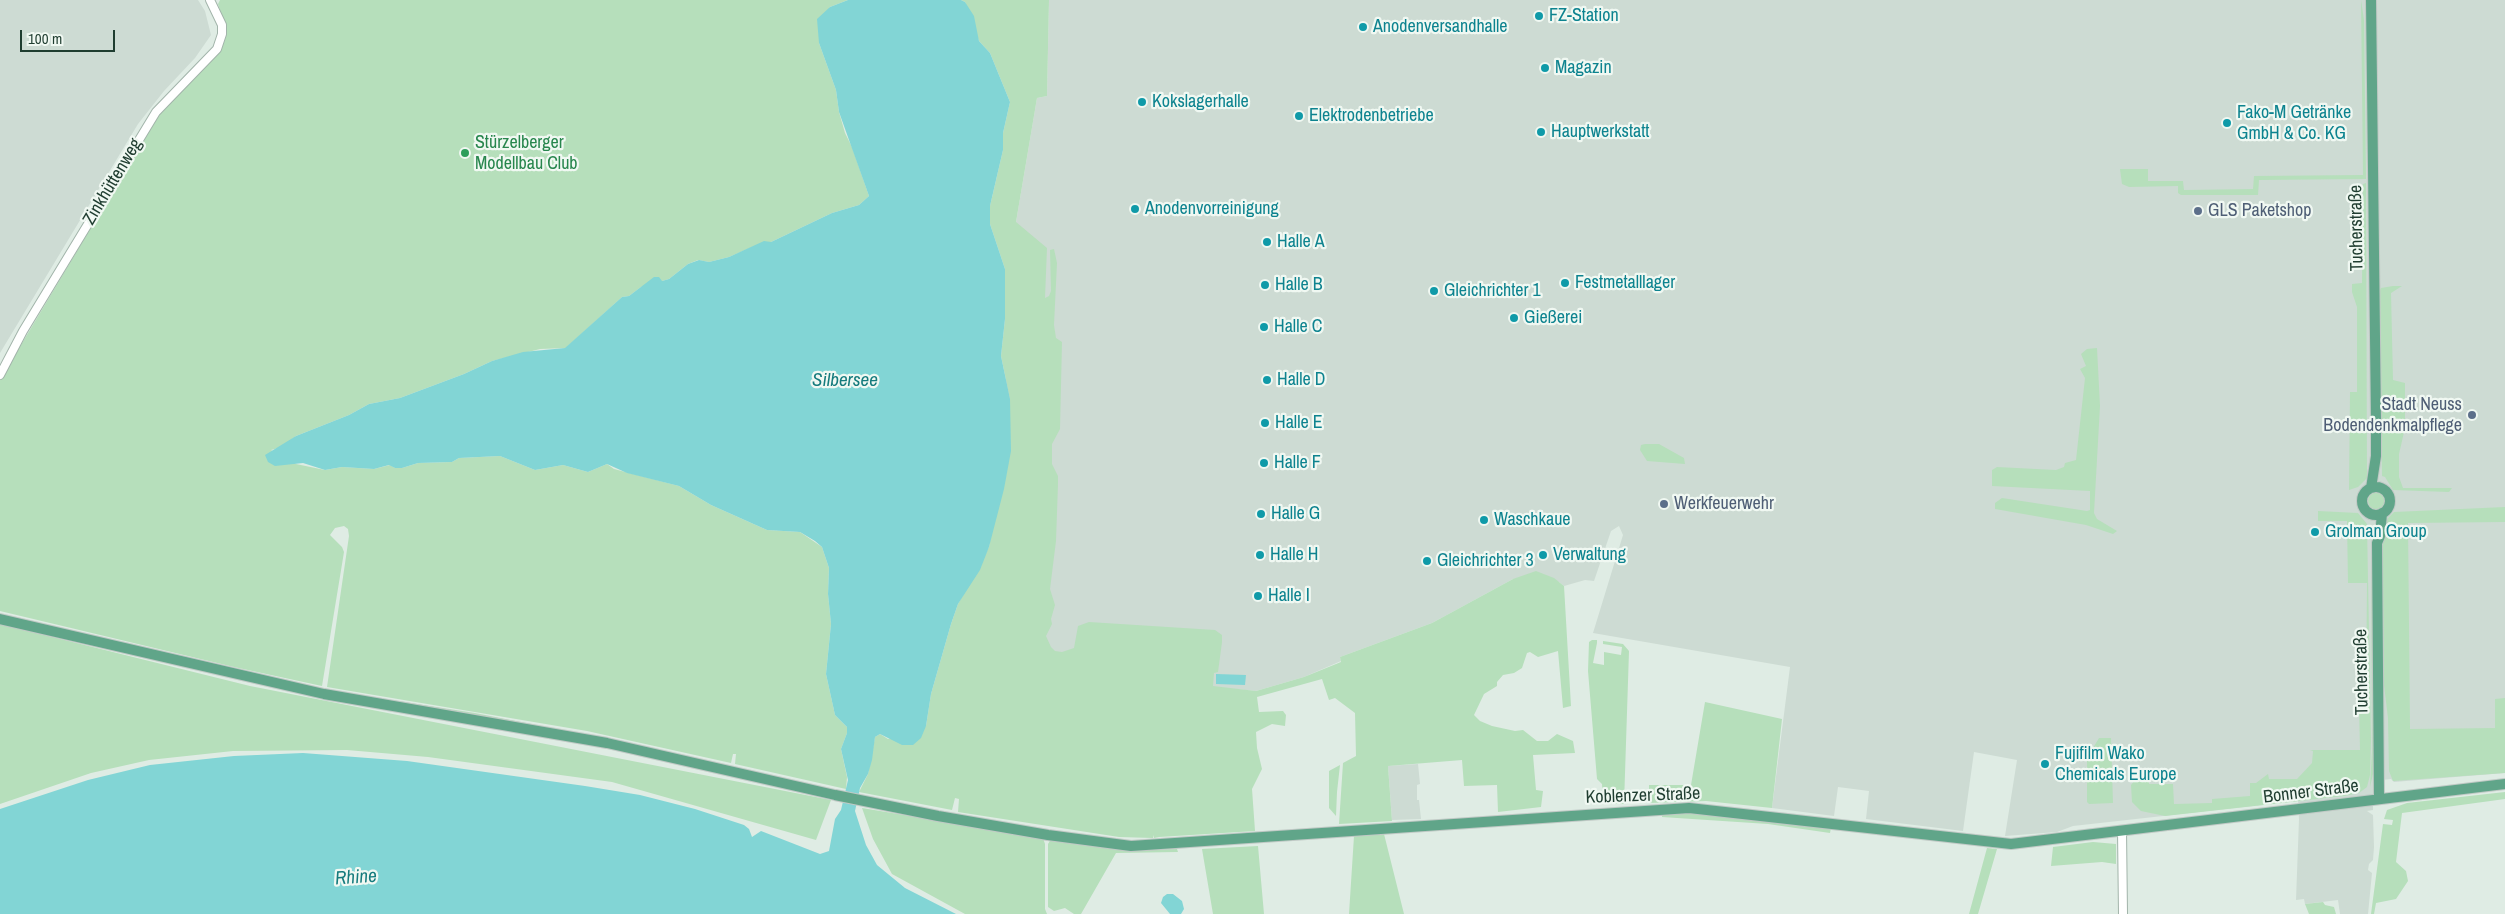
<!DOCTYPE html>
<meta charset="utf-8">
<style>
body{margin:0}
#map{position:relative;width:2505px;height:914px;overflow:hidden;background:#dfece4;font-family:"Archivo Narrow",sans-serif}
canvas{display:block}
.scale{position:absolute;left:20px;top:30px;width:95px;height:22px;box-sizing:border-box;border:2px solid #1f3d30;border-top:0;padding-left:6px;font-size:15px;line-height:18px;white-space:nowrap;color:#1f3d30;-webkit-text-stroke:4px #f0f8f2;paint-order:stroke}
</style>
<div id="map">
<canvas width="2505" height="914"></canvas>
<div class="scale">100 m</div>
</div>
<script>
const context = document.querySelector('canvas').getContext('2d');
context.lineJoin = 'round';
function paint(path, color) {
  context.fillStyle = color;
  context.fill(path, 'evenodd');
}
function toPath(rows) {
  const path = new Path2D();
  for (const r of rows) {
    if (r.length === 3) {
      path.moveTo(r[0] + r[2], r[1]);
      path.arc(r[0], r[1], r[2], 0, 2 * Math.PI);
      continue;
    }
    path.moveTo(r[0], r[1]);
    for (let i = 2; i < r.length; i += 2) path.lineTo(r[i], r[i + 1]);
  }
  return path;
}
function trace(path, color, width, dash) {
  context.strokeStyle = color;
  context.lineWidth = width;
  context.lineCap = dash ? 'butt' : 'round';
  context.setLineDash(dash || []);
  context.stroke(path);
}
function drawText(font, color, halo, rows, align = 'center') {
  context.font = font + ' "Archivo Narrow",sans-serif';
  context.lineWidth = 4.5;
  context.setLineDash([]);
  context.textBaseline = 'middle';
  context.strokeStyle = halo;
  context.fillStyle = color;
  for (const [text, x, y, turn = 0] of rows) {
    context.save();
    context.translate(x, y);
    context.rotate((+turn || 0) * Math.PI / 180);
    context.textAlign = isNaN(turn) ? turn : align;
    if (halo) context.strokeText(text, 0, 0);
    context.fillText(text, 0, 0);
    context.restore();
  }
}
const built = toPath([
 [0,0,198,0,205,11,211,35,195,58,164,91,138,124,0,353],
 [1049,0,2505,0,2505,773,2394,782,2391,779,2373,781,2373,810,2367,811,2373,815,2374,847,2373,860,2369,864,2368,870,2372,873,2368,914,2340,914,2338,900,2305,904,2304,899,2296,900,2299,819,2298,801,2073,826,2057,832,2005,836,2017,760,1974,752,1963,831,1866,819,1869,791,1838,787,1834,816,1772,808,1790,667,1593,633,1623,535,1619,526,1611,531,1594,581,1585,580,1564,586,1559,582,1513,579,1432,623,1340,657,1341,661,1304,677,1256,691,1213,687,986,680,1016,222,1037,98,1047,96],
 [1418,764,1420,784,1417,785,1417,800,1419,800,1421,819,1392,820,1388,766]
]);
const green = toPath([
 [220,0,848,0,830,7,819,32,819,43,836,90,839,112,845,133,852,147,869,196,859,205,832,213,771,242,764,242,729,257,709,262,698,260,688,264,669,279,641,287,629,296,622,297,566,348,540,349,492,361,464,374,400,398,369,404,349,415,296,436,282,447,271,450,296,464,325,470,342,467,374,469,390,465,395,468,402,468,418,463,452,462,459,458,500,456,535,470,563,465,588,472,607,464,614,469,679,486,711,505,767,530,800,532,822,547,829,568,828,594,831,624,826,674,835,715,847,727,847,733,841,749,847,777,846,789,735,764,736,754,733,754,731,763,587,731,327,687,349,536,348,529,344,526,335,528,330,535,342,547,344,552,322,686,234,667,0,611,0,380,157,117,220,50,225,40,226,28,218,4],
 [961,0,1049,0,1047,96,1037,98,1016,222,1047,248,1045,298,1049,296,1051,291,1050,250,1054,249,1057,263,1054,325,1056,338,1062,342,1060,429,1052,444,1052,464,1058,476,1058,484,1056,541,1050,589,1055,605,1051,619,1052,624,1046,636,1051,647,1055,651,1062,652,1074,648,1078,626,1089,622,1215,630,1222,635,1222,642,1218,672,1214,673,1213,686,1256,691,1304,677,1341,662,1340,657,1432,623,1513,579,1536,571,1554,578,1564,586,1571,706,1563,708,1558,651,1538,657,1530,652,1527,653,1522,668,1514,673,1503,675,1497,682,1497,686,1484,694,1474,715,1480,721,1492,726,1515,731,1523,730,1537,741,1548,741,1557,734,1573,741,1575,753,1533,755,1536,790,1543,791,1541,807,1498,812,1497,785,1464,786,1462,760,1388,766,1392,821,1339,824,1343,763,1356,756,1355,713,1335,698,1329,700,1322,679,1257,697,1259,712,1283,711,1286,715,1285,726,1272,724,1256,732,1257,748,1262,769,1252,789,1255,831,1159,837,1154,838,1154,835,1153,838,1119,837,958,812,959,799,955,798,952,810,859,792,868,774,875,737,880,734,888,739,926,726,931,694,951,624,958,604,989,547,1009,423,1010,399,1001,356,1005,319,1005,269,990,224,990,206,1003,150,1003,133,1010,102,990,53,979,41,965,2],
 [2361,0,2364,20,2366,179,2259,180,2258,195,2181,195,2178,193,2178,186,2129,187,2122,184,2120,169,2148,169,2148,181,2183,181,2184,190,2253,189,2254,176,2363,175],
 [2366,183,2367,478,2358,487,2349,490,2350,392,2357,392,2357,307,2352,292,2352,284,2362,283,2363,184],
 [2393,286,2402,286,2391,293,2393,380,2405,383,2405,428,2399,454,2399,477,2403,488,2452,488,2449,492,2393,490,2385,477,2382,476,2379,292,2381,288],
 [2097,348,2100,406,2094,513,2097,519,2117,531,2113,534,2086,525,1995,509,1995,503,2002,498,2087,511,2090,510,2090,491,1992,486,1992,470,1997,467,2056,470,2064,467,2065,463,2076,460,2085,378,2080,369,2086,366,2081,354,2087,349],
 [1645,444,1659,444,1684,458,1685,464,1647,461,1640,450,1641,445],
 [2377,501,9],
 [2505,507,2505,522,2408,523,2410,729,2495,728,2495,699,2505,698,2505,773,2393,781,2389,771,2388,718,2384,685,2382,527,2385,526,2387,519,2394,512],
 [2318,511,2358,513,2367,524,2371,740,2370,775,2367,787,2359,793,2344,796,2165,816,2141,811,2132,802,2131,785,2135,780,2149,777,2149,784,2173,784,2174,804,2212,803,2212,799,2250,796,2250,783,2256,783,2268,774,2269,779,2297,779,2312,763,2313,751,2310,750,2360,750,2359,705,2366,695,2367,583,2348,583,2347,521,2318,521],
 [2371,526,2374,751,2373,774,2370,787,2372,751],
 [0,624,250,686,831,800,816,840,612,782,428,757,347,750,233,751,149,760,91,773,0,804],
 [1592,640,1597,640,1597,643,1593,663,1604,665,1604,652,1621,655,1622,647,1603,644,1603,641,1623,644,1629,651,1624,804,1603,804,1602,784,1597,779,1588,671,1589,642],
 [340,692,475,713,582,734,366,698],
 [1705,702,1782,719,1772,808,1706,801,1649,803,1649,785,1691,785],
 [2099,738,2111,738,2113,803,2089,804,2087,802,2087,758],
 [1340,765,1337,792,1336,816,1329,808,1329,771],
 [2505,792,2505,799,2402,813,2396,862,2406,871,2408,881,2396,899,2376,903,2374,914,2371,914,2383,824,2392,825,2393,820,2384,819,2387,810,2407,803],
 [862,808,1043,838,1045,844,1045,909,1047,914,965,914,892,874,873,839],
 [1690,812,1831,828,1830,833,1768,824,1662,817,1662,814],
 [1384,834,1404,914,1349,914,1354,836],
 [1051,839,1134,850,1177,849,1178,852,1116,853,1081,914,1074,914,1065,908,1054,911,1048,907,1048,844],
 [2093,842,2116,844,2116,864,2102,862,2051,866,2053,847],
 [1258,846,1264,914,1213,914,1202,849],
 [1987,848,1997,849,1978,914,1969,914],
 [2323,902,2325,905,2334,907,2336,914,2309,914,2305,904]
]);
const water = toPath([
 [848,0,961,0,965,2,974,16,979,41,990,53,1010,102,1003,133,1003,150,990,206,990,224,1005,269,1005,319,1001,356,1010,399,1011,451,1004,489,989,547,980,570,958,604,951,624,931,694,926,726,921,738,913,745,902,745,880,734,875,737,872,760,868,774,860,788,855,811,866,845,877,865,905,888,956,914,0,914,0,809,88,780,150,765,234,756,303,753,407,761,585,786,640,795,695,809,744,825,749,829,752,837,761,831,820,854,829,851,835,819,841,810,848,780,841,749,847,733,847,727,835,715,826,674,831,624,828,594,829,568,822,547,815,541,800,532,767,530,711,505,679,486,627,473,607,464,588,472,563,465,535,470,500,456,459,458,452,462,418,463,402,468,395,468,389,465,374,469,342,467,325,470,303,463,275,466,268,462,265,455,296,436,349,415,369,404,400,398,464,374,492,361,523,352,565,348,622,297,629,296,654,277,659,277,662,281,669,279,688,264,699,260,709,262,729,257,764,241,771,242,832,213,859,205,869,196,839,112,836,90,819,43,817,19,830,7],
 [1216,674,1246,675,1245,685,1216,684],
 [1167,894,1173,894,1182,901,1184,909,1181,914,1170,914,1161,903,1163,897]
]);
const minor = toPath([
 [0,375,23,331,156,112,217,49,222,34,222,25,210,0],
 [2122,830,2123,914]
]);
const major = toPath([
 [2371,0,2376,421,2376,456,2371,488],
 [2376,501,14],
 [0,619,324,694,607,743,835,795,938,816,1048,835,1131,846,1689,808,2011,844,2505,784],
 [2379,799,2377,543,2380,536,2382,513]
]);
const markers = [
 [1539,16,5,"#0f9aa8"],
 [1363,27,5,"#0f9aa8"],
 [1545,68,5,"#0f9aa8"],
 [1142,102,5,"#0f9aa8"],
 [1299,116,5,"#0f9aa8"],
 [2227,123,5,"#0f9aa8"],
 [1541,132,5,"#0f9aa8"],
 [465,153,5,"#2e9e5b"],
 [1135,209,5,"#0f9aa8"],
 [2198,211,5,"#5c6f8a"],
 [1267,242,5,"#0f9aa8"],
 [1565,283,5,"#0f9aa8"],
 [1265,285,5,"#0f9aa8"],
 [1434,291,5,"#0f9aa8"],
 [1514,318,5,"#0f9aa8"],
 [1264,327,5,"#0f9aa8"],
 [1267,380,5,"#0f9aa8"],
 [2472,415,5,"#5c6f8a"],
 [1265,423,5,"#0f9aa8"],
 [1264,463,5,"#0f9aa8"],
 [1664,504,5,"#5c6f8a"],
 [1261,514,5,"#0f9aa8"],
 [1484,520,5,"#0f9aa8"],
 [2315,532,5,"#0f9aa8"],
 [1260,555,5,"#0f9aa8"],
 [1543,555,5,"#0f9aa8"],
 [1427,561,5,"#0f9aa8"],
 [1258,596,5,"#0f9aa8"],
 [2045,764,5,"#0f9aa8"]
];
const cultureNames = [
 ["FZ-Station",1549,16],
 ["Anodenversandhalle",1373,27],
 ["Magazin",1555,68],
 ["Kokslagerhalle",1152,102],
 ["Fako-M Getränke",2237,113],
 ["GmbH & Co. KG",2237,134],
 ["Elektrodenbetriebe",1309,116],
 ["Hauptwerkstatt",1551,132],
 ["Anodenvorreinigung",1145,209],
 ["Halle A",1277,242],
 ["Festmetalllager",1575,283],
 ["Halle B",1275,285],
 ["Gleichrichter 1",1444,291],
 ["Gießerei",1524,318],
 ["Halle C",1274,327],
 ["Halle D",1277,380],
 ["Halle E",1275,423],
 ["Halle F",1274,463],
 ["Halle G",1271,514],
 ["Waschkaue",1494,520],
 ["Grolman Group",2325,532],
 ["Halle H",1270,555],
 ["Verwaltung",1553,555],
 ["Gleichrichter 3",1437,561],
 ["Halle I",1268,596],
 ["Fujifilm Wako",2055,754],
 ["Chemicals Europe",2055,775]
];
const leisureNames = [
 ["Stürzelberger",475,143],
 ["Modellbau Club",475,164]
];
const streetNames = [
 ["Zinkhüttenweg",113,182,-59],
 ["Tucherstraße",2357,228,-91],
 ["Tucherstraße",2362,672,-91],
 ["Bonner Straße",2311,792,-7],
 ["Koblenzer Straße",1643,796,-2]
];
const serviceNames = [
 ["GLS Paketshop",2208,211],
 ["Stadt Neuss",2462,405,"right"],
 ["Bodendenkmalpflege",2462,426,"right"],
 ["Werkfeuerwehr",1674,504]
];
const waterNames = [
 ["Silbersee",845,381],
 ["Rhine",356,878,-4]
];
paint(built, '#cddbd3');
paint(green, '#b6dfbb');
paint(water, '#82d5d5');
trace(minor, '#a2b4aa', 10);
trace(major, '#c0c9c5', 12);
trace(minor, '#fff', 8);
trace(major, '#60a589', 10);
for (const [x, y, r, color] of markers) {
  const dot = new Path2D();
  dot.arc(x, y, r, 0, 2 * Math.PI);
  context.fillStyle = color;
  context.fill(dot);
  trace(dot, '#f0f8f2', 2);
}
drawText('18px', '#0d838f', '#f0f8f2', cultureNames, 'left');
drawText('18px', '#27864d', '#f0f8f2', leisureNames, 'left');
drawText('18px', '#1f3d30', '#f0f8f2', streetNames);
drawText('18px', '#4e5e75', '#f0f8f2', serviceNames, 'left');
drawText('italic 19px', '#157b7d', '#f0f8f2', waterNames);
</script>
